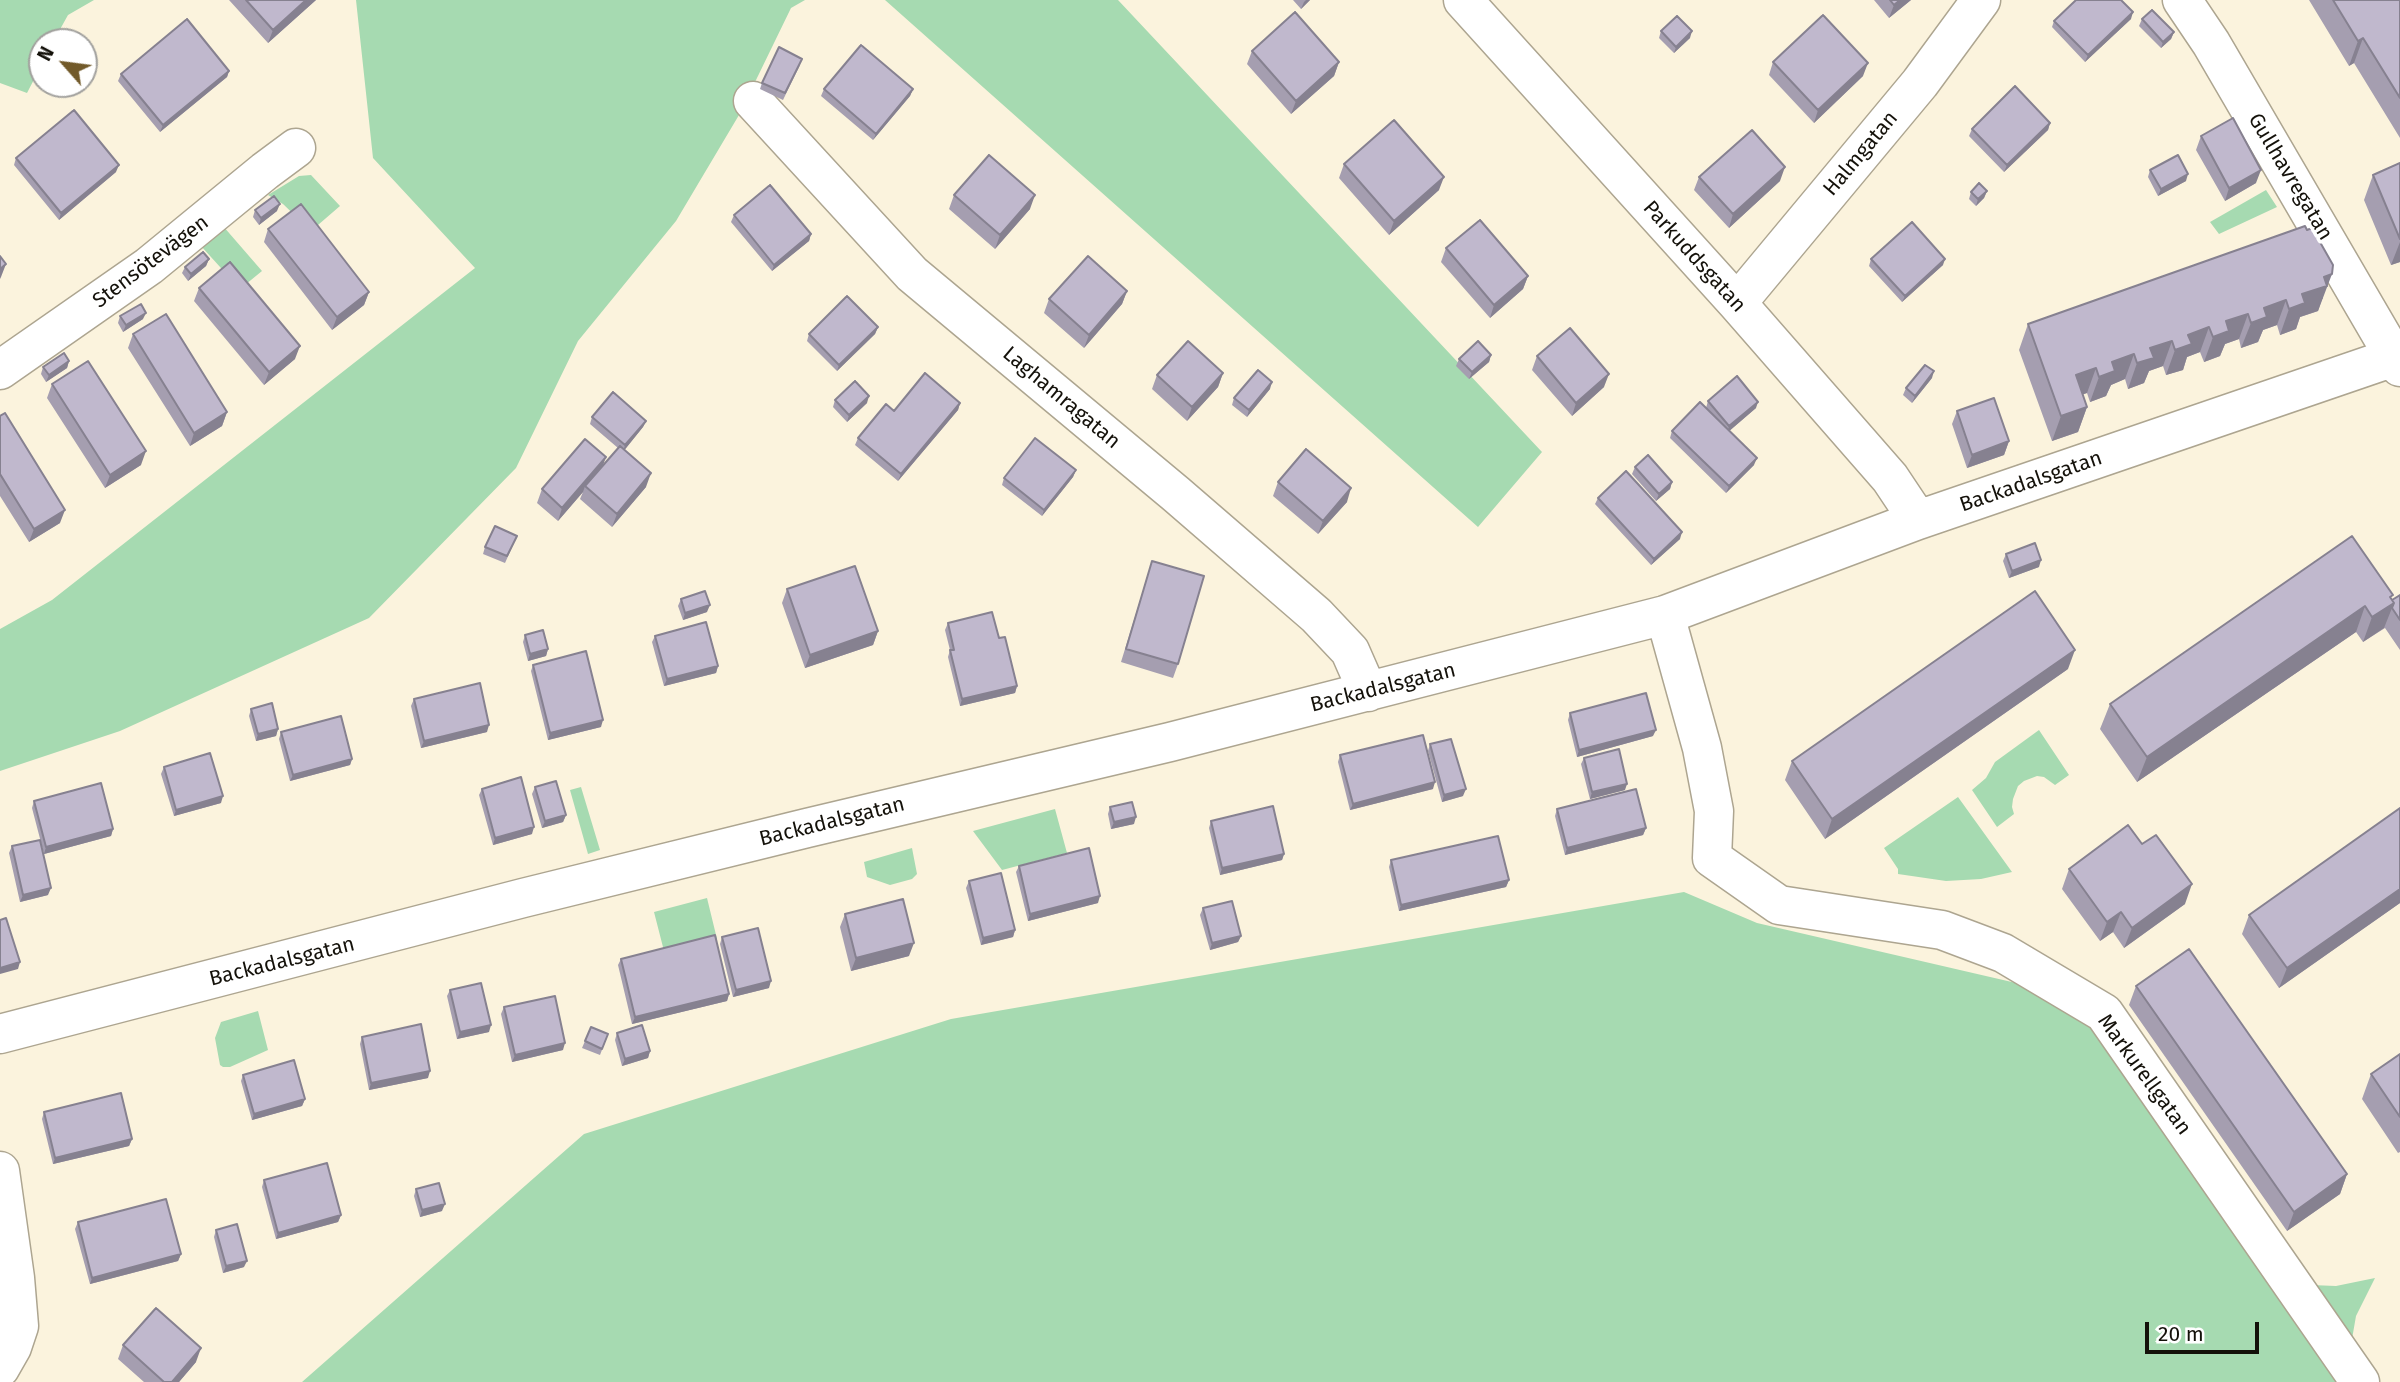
<!DOCTYPE html>
<meta charset="utf-8">
<style>
body{margin:0}
#map{position:relative;width:2400px;height:1382px;overflow:hidden;background:#fbf3dd;font-family:"Fira Sans",sans-serif}
canvas{display:block}
.north{position:absolute;left:28px;top:28px;width:70px;height:70px;box-sizing:border-box;background:#fff;border:2px solid #a1a09d;border-radius:50%;rotate:298deg;font-size:19px;font-weight:700;line-height:28px;text-align:center;color:#14110a}
.north::after{content:'';display:block;margin:auto;width:24px;height:32px;background:#725a2a;clip-path:polygon(50% 0,100% 100%,50% 72%,0 100%)}
.scale{position:absolute;left:2145px;top:1322px;width:114px;height:32px;box-sizing:border-box;border:4px solid #14110a;border-top:0;padding-left:9px;font-size:21px;line-height:24px;white-space:nowrap;color:#14110a;-webkit-text-stroke:5px #fff;paint-order:stroke}
</style>
<div id="map">
<canvas width="2400" height="1382"></canvas>
<div class="north">N</div>
<div class="scale">20 m</div>
</div>
<script>
const context = document.querySelector('canvas').getContext('2d');
context.lineJoin = 'round';
function paint(path, color) {
  context.fillStyle = color;
  context.fill(path, 'evenodd');
}
function toPath(rows) {
  const path = new Path2D();
  for (const r of rows) {
    path.moveTo(r[0], r[1]);
    for (let i = 2; i < r.length; i += 2) path.lineTo(r[i], r[i + 1]);
  }
  return path;
}
function trace(path, color, width, dash) {
  context.strokeStyle = color;
  context.lineWidth = width;
  context.lineCap = dash ? 'butt' : 'round';
  context.setLineDash(dash || []);
  context.stroke(path);
}
function drawText(font, color, halo, rows, align = 'center') {
  context.font = font + ' "Fira Sans",sans-serif';
  context.lineWidth = 7;
  context.setLineDash([]);
  context.textBaseline = 'middle';
  context.strokeStyle = halo;
  context.fillStyle = color;
  for (const [text, x, y, turn = 0] of rows) {
    context.save();
    context.translate(x, y);
    context.rotate((+turn || 0) * Math.PI / 180);
    context.textAlign = isNaN(turn) ? turn : align;
    if (halo) context.strokeText(text, 0, 0);
    context.fillText(text, 0, 0);
    context.restore();
  }
}
const green = toPath([
 [0,0,94,0,68,15,53,42,42,42,42,64,27,93,0,83],
 [356,0,805,0,791,8,739,115,676,221,578,341,516,468,369,618,120,731,0,771,0,629,52,600,475,268,373,158],
 [885,0,1118,0,1542,452,1478,527],
 [311,175,340,206,311,231,283,204,268,195,299,176],
 [2266,190,2277,207,2219,234,2210,222],
 [223,226,262,271,240,289,201,246],
 [2039,730,2069,775,2055,785,2044,777,2037,776,2024,781,2018,786,2013,799,2012,807,2014,814,1997,827,1972,790,1986,778,1995,762],
 [581,787,600,850,588,854,570,790],
 [1958,797,2012,872,1981,879,1946,881,1898,874,1898,869,1884,848],
 [1055,809,1067,853,1002,870,973,831],
 [912,848,917,874,912,879,890,885,867,877,864,862],
 [1684,892,1757,923,2042,989,2116,1046,2343,1382,302,1382,584,1134,951,1019],
 [707,898,717,939,664,951,654,912],
 [258,1011,268,1050,230,1067,223,1067,220,1065,215,1038,221,1022],
 [2375,1278,2356,1316,2352,1339,2311,1285,2336,1286]
]);
const minor = toPath([
 [1463,0,1737,303,1890,478,1918,520],
 [2182,0,2211,43,2400,367],
 [753,101,912,274,1176,494,1316,615,1350,651,1368,692],
 [1737,303,1920,83,1981,0],
 [0,370,149,266,265,171,296,148],
 [1665,615,1702,748,1714,811,1712,858,1779,905,1942,930,2003,953,2104,1013,2360,1382],
 [0,1034,523,898,807,828,1170,742,1665,615,1918,520,2400,355],
 [0,1171,15,1278,19,1326,12,1347,0,1368]
]);
const wall = toPath([
 [229,0,316,0,268,43],
 [1293,0,1310,0,1301,9],
 [1874,0,1911,0,1889,18],
 [2309,0,2400,0,2400,138,2354,63,2349,66],
 [2131,19,2085,62,2052,27,2054,21],
 [2142,19,2174,32,2171,39,2161,48,2139,26],
 [1661,31,1690,38,1674,53,1659,38],
 [1252,51,1339,62,1334,76,1291,114,1247,64],
 [1773,62,1863,76,1814,123,1769,75],
 [800,65,783,100,760,89,762,83],
 [229,71,227,77,160,132,118,81,121,74],
 [824,89,913,89,910,96,873,140,821,96],
 [2050,123,2048,130,2004,172,1969,136,1972,129],
 [2201,136,2256,183,2225,201,2196,150],
 [16,158,116,172,59,220,14,165],
 [2400,163,2400,262,2391,265,2364,200,2373,175],
 [1344,164,1439,190,1389,235,1339,178],
 [2150,170,2186,181,2158,196,2148,177],
 [1699,177,1780,181,1729,228,1694,190],
 [1987,191,1984,198,1976,206,1969,199,1971,192],
 [954,195,1030,209,995,249,949,209],
 [255,210,277,211,259,225,253,217],
 [734,215,811,234,809,241,772,271,731,222],
 [2305,226,2323,299,2322,299,2318,311,2300,317,2296,329,2280,335,2277,325,2263,330,2258,342,2241,348,2239,339,2225,344,2220,356,2204,362,2200,352,2187,357,2183,370,2166,375,2163,366,2149,371,2144,383,2128,389,2125,379,2111,385,2106,396,2090,402,2087,393,2083,394,2087,407,2078,432,2052,441,2019,350,2028,324],
 [268,229,369,292,364,305,332,330,264,242],
 [1446,248,1528,276,1523,289,1490,318,1441,262],
 [209,259,206,266,188,281,182,273,185,267],
 [1871,259,1943,265,1902,302,1869,266],
 [199,288,295,359,264,385,194,301],
 [1127,291,1122,304,1084,348,1044,313,1049,299],
 [120,316,143,319,123,332,118,323],
 [878,327,875,334,837,371,807,341,809,334],
 [133,334,227,412,222,426,190,446,128,348],
 [1491,355,1489,362,1469,379,1456,366,1459,359],
 [1537,356,1604,387,1572,416,1532,370],
 [69,361,67,368,46,382,41,374,43,367],
 [1223,373,1218,387,1187,421,1152,389,1157,375],
 [1932,378,1912,403,1903,395,1906,388],
 [52,384,141,465,105,488,47,398],
 [1270,389,1247,417,1232,405,1234,398],
 [835,400,867,403,847,422,833,407],
 [1708,401,1756,408,1729,431,1754,465,1726,493,1670,438,1672,431,1706,408],
 [960,403,958,410,898,481,855,445,858,438],
 [1957,411,2009,441,2004,455,1967,468,1952,424],
 [0,416,60,523,29,542,0,496],
 [592,417,646,421,643,427,624,450,646,487,612,527,580,499,583,492,558,521,537,503,542,489,603,465,618,448,590,424],
 [1635,467,1672,482,1670,489,1656,501,1632,474],
 [1076,470,1073,477,1042,516,1002,485,1004,478],
 [1278,482,1347,502,1318,534,1273,496],
 [1598,498,1680,539,1651,565,1595,504],
 [2352,536,2392,600,2400,595,2400,650,2385,628,2363,642,2356,632,2137,782,2100,729,2110,704],
 [514,543,505,563,483,554,485,547],
 [2006,554,2039,567,2009,578,2003,561],
 [1152,561,1178,664,1173,678,1121,662],
 [787,589,878,631,873,645,805,668,782,603],
 [681,599,707,612,683,620,678,606],
 [948,623,1017,686,1015,693,960,706,948,657,950,650,945,630],
 [525,635,548,649,546,656,528,661,523,642],
 [655,636,718,666,716,673,664,686,652,642],
 [533,665,601,727,548,740,531,671],
 [2068,669,1825,839,1785,780,1792,761],
 [414,699,487,732,421,748,411,706],
 [251,709,278,729,276,736,256,741,249,716],
 [1570,713,1653,736,1577,757,1568,720],
 [281,732,352,759,350,765,290,781,279,739],
 [1430,744,1463,796,1442,802,1428,751],
 [1340,755,1433,789,1350,810,1338,762],
 [1584,758,1625,790,1590,799,1581,764],
 [164,767,221,803,174,816,161,774],
 [535,787,566,815,563,822,542,828,532,794],
 [482,789,532,834,493,845,479,795],
 [34,801,113,829,111,836,44,854,32,808],
 [1110,807,1134,824,1111,829,1108,814],
 [2400,808,2400,903,2279,988,2242,934,2249,915],
 [1557,809,1646,828,1643,835,1565,855,1555,816],
 [1211,821,1284,854,1282,860,1220,875,1209,828],
 [12,846,48,895,20,902,9,853],
 [1391,860,1509,880,1506,887,1399,911,1389,867],
 [1019,866,1098,903,1028,921,1016,872],
 [2069,869,2185,904,2124,948,2113,932,2100,941,2062,889],
 [969,881,1015,930,1013,937,981,945,966,888],
 [1203,908,1241,936,1238,942,1210,950,1200,915],
 [845,914,909,956,851,971,840,927],
 [722,937,769,988,733,997,720,944],
 [621,959,729,994,727,1001,632,1024,618,965],
 [2136,986,2347,1174,2340,1194,2287,1231,2129,1005],
 [450,990,489,1032,457,1039,447,996],
 [504,1007,563,1050,512,1062,501,1014],
 [617,1033,650,1051,648,1058,622,1066,615,1040],
 [608,1034,600,1055,582,1048,585,1041],
 [362,1037,428,1078,369,1090,360,1044],
 [2400,1054,2400,1152,2398,1153,2362,1099,2371,1074],
 [243,1075,305,1099,302,1106,252,1120,241,1081],
 [44,1112,132,1139,129,1146,53,1164,42,1119],
 [264,1180,341,1215,338,1222,276,1239,262,1187],
 [416,1189,442,1211,420,1217,414,1196],
 [78,1222,181,1254,178,1261,90,1284,75,1229],
 [216,1230,244,1267,223,1273,214,1237],
 [123,1345,196,1362,179,1382,144,1382,118,1359]
]);
const shadedWall = toPath([
 [306,0,316,0,268,43,273,30],
 [1306,0,1310,0,1301,9,1304,2],
 [1900,0,1911,0,1889,18,1894,5],
 [2133,12,2131,19,2085,62,2088,55],
 [1692,31,1690,38,1674,53,1676,47],
 [2174,32,2171,39,2161,48,2163,42],
 [2363,38,2354,63,2349,66,2358,41],
 [1339,62,1334,76,1291,114,1296,101],
 [1868,63,1863,76,1814,123,1818,110],
 [229,71,227,77,160,132,163,125],
 [913,89,910,96,873,140,876,134],
 [2050,123,2048,130,2004,172,2007,165],
 [119,165,116,172,59,220,61,213],
 [1785,167,1780,181,1729,228,1733,214],
 [2261,170,2256,183,2225,201,2229,188],
 [2188,174,2186,181,2158,196,2161,189],
 [1444,177,1439,190,1389,235,1394,221],
 [1987,191,1984,198,1976,206,1978,199],
 [1035,195,1030,209,995,249,1000,235],
 [280,204,277,211,259,225,261,218],
 [811,234,809,241,772,271,774,265],
 [2400,242,2400,262,2391,265],
 [209,259,206,266,188,281,191,274],
 [1945,259,1943,265,1902,302,1905,296],
 [6,264,1,277,0,279,0,269],
 [2332,274,2318,311,2300,317,2296,329,2280,335,2289,309,2302,294,2324,277],
 [1528,276,1523,289,1490,318,1494,305],
 [1127,291,1122,304,1084,348,1089,335],
 [369,292,364,305,332,330,337,317],
 [2286,300,2277,325,2263,330,2258,342,2241,348,2251,323,2264,308],
 [146,313,143,319,123,332,126,325],
 [2248,314,2239,339,2225,344,2220,356,2204,362,2213,337,2226,321],
 [878,327,875,334,837,371,839,365],
 [2209,327,2200,352,2187,357,2183,370,2166,375,2175,350,2188,335],
 [2172,341,2163,366,2149,371,2144,383,2128,389,2137,363,2150,348],
 [300,346,295,359,264,385,269,372],
 [2134,354,2125,379,2111,385,2106,396,2090,402,2099,377,2112,362],
 [1491,355,1489,362,1469,379,1472,372],
 [69,361,67,368,46,382,49,375],
 [2096,368,2087,393,2067,400,2076,375],
 [1934,371,1932,378,1912,403,1915,396],
 [1223,373,1218,387,1187,421,1192,407],
 [1609,374,1604,387,1572,416,1576,403],
 [1272,382,1270,389,1247,417,1249,410],
 [869,396,867,403,847,422,849,415],
 [1758,402,1756,408,1727,433,1729,426],
 [960,403,958,410,898,481,901,474],
 [2087,407,2078,432,2052,441,2061,416],
 [227,412,222,426,190,446,194,433],
 [646,421,643,427,623,452,625,445],
 [2009,441,2004,455,1967,468,1972,455],
 [146,451,141,465,105,488,110,475],
 [606,457,601,471,585,486,583,492,558,521,562,508],
 [1757,458,1754,465,1726,493,1729,486],
 [1076,470,1073,477,1042,516,1044,510],
 [651,473,646,487,612,527,617,514],
 [1672,482,1670,489,1656,501,1659,494],
 [1351,488,1347,502,1318,534,1323,521],
 [65,510,60,523,29,542,34,529],
 [1682,532,1680,539,1651,565,1654,559],
 [2041,560,2039,567,2009,578,2012,571],
 [2394,603,2384,628,2363,642,2372,617],
 [710,605,707,612,683,620,685,613],
 [2365,606,2356,632,2137,782,2147,757],
 [878,631,873,645,805,668,810,655],
 [548,649,546,656,528,661,530,654],
 [2075,650,2068,669,1825,839,1832,819],
 [718,666,716,673,664,686,667,679],
 [1017,686,1015,693,960,706,962,699],
 [603,720,601,727,548,740,550,733],
 [489,725,487,732,421,748,424,741],
 [278,729,276,736,256,741,258,734],
 [1656,730,1653,736,1577,757,1579,750],
 [352,759,350,765,290,781,293,775],
 [1435,782,1433,789,1350,810,1353,804],
 [1627,784,1625,790,1590,799,1592,792],
 [1466,789,1463,796,1442,802,1444,795],
 [223,796,221,803,174,816,176,810],
 [566,815,563,822,542,828,545,821],
 [1136,817,1134,824,1111,829,1114,822],
 [534,827,532,834,493,845,495,838],
 [1646,828,1643,835,1565,855,1567,848],
 [113,829,111,836,44,854,46,847],
 [1284,854,1282,860,1220,875,1222,868],
 [1509,880,1506,887,1399,911,1401,905],
 [2192,884,2185,904,2124,948,2132,928],
 [51,888,48,895,20,902,23,895],
 [2400,889,2400,903,2279,988,2287,968],
 [1100,896,1098,903,1028,921,1030,914],
 [2121,912,2113,932,2100,941,2107,922],
 [1015,930,1013,937,981,945,983,938],
 [1241,936,1238,942,1210,950,1212,943],
 [914,943,909,956,851,971,856,958],
 [20,962,18,969,0,974,0,968],
 [771,981,769,988,733,997,736,990],
 [729,994,727,1001,632,1024,635,1017],
 [491,1025,489,1032,457,1039,460,1032],
 [565,1043,563,1050,512,1062,515,1055],
 [650,1051,648,1058,622,1066,625,1059],
 [430,1071,428,1078,369,1090,371,1083],
 [305,1099,302,1106,252,1120,254,1114],
 [132,1139,129,1146,53,1164,55,1158],
 [2347,1174,2340,1194,2287,1231,2294,1212],
 [445,1204,442,1211,420,1217,422,1210],
 [341,1215,338,1222,276,1239,278,1233],
 [181,1254,178,1261,90,1284,92,1278],
 [247,1261,244,1267,223,1273,226,1266],
 [201,1348,196,1362,179,1382,172,1382]
]);
const building = toPath([
 [246,0,306,0,273,30,246,0],
 [1890,0,1900,0,1894,5,1890,0],
 [2076,0,2121,0,2133,12,2088,55,2054,21,2076,0],
 [2333,0,2400,0,2400,98,2363,38,2358,41,2333,0],
 [2152,10,2174,32,2163,42,2142,19,2152,10],
 [1295,12,1339,62,1296,101,1252,51,1295,12],
 [1823,15,1868,63,1818,110,1773,62,1823,15],
 [1677,16,1692,31,1676,47,1661,31,1677,16],
 [187,19,229,71,163,125,121,74,187,19],
 [861,45,913,89,876,134,824,89,861,45],
 [779,47,802,59,785,93,762,83,779,47],
 [2015,86,2050,123,2007,165,1972,129,2015,86],
 [74,110,119,165,61,213,16,158,74,110],
 [2233,118,2261,170,2229,188,2201,136,2233,118],
 [1394,120,1444,177,1394,221,1344,164,1394,120],
 [1752,130,1785,167,1733,214,1699,177,1752,130],
 [989,155,1035,195,1000,235,954,195,989,155],
 [2178,155,2188,174,2161,189,2150,170,2178,155],
 [2400,163,2400,239,2373,175,2400,163],
 [1979,183,1987,191,1978,199,1971,192,1979,183],
 [770,185,811,234,774,265,734,215,770,185],
 [274,196,280,204,261,218,255,210,274,196],
 [301,204,369,292,337,317,268,229,301,204],
 [1480,220,1528,276,1494,305,1446,248,1480,220],
 [1912,222,1945,259,1905,296,1871,259,1912,222],
 [2305,226,2307,230,2312,228,2333,265,2332,274,2324,277,2327,286,2302,294,2305,303,2289,309,2286,300,2264,308,2267,317,2251,323,2248,314,2226,321,2229,331,2213,337,2209,327,2188,335,2192,344,2175,350,2172,341,2150,348,2154,358,2137,363,2134,354,2112,362,2115,371,2099,377,2096,368,2076,375,2087,407,2061,416,2028,324,2305,226],
 [203,252,209,259,191,274,185,267,203,252],
 [0,256,6,264,0,269,0,256],
 [1088,256,1127,291,1089,335,1049,299,1088,256],
 [230,262,300,346,269,372,199,288,230,262],
 [847,296,878,327,839,365,809,334,847,296],
 [141,304,146,313,126,325,120,316,141,304],
 [166,314,227,412,194,433,133,334,166,314],
 [1570,328,1609,374,1576,403,1537,356,1570,328],
 [1188,341,1223,373,1192,407,1157,375,1188,341],
 [1478,341,1491,355,1472,372,1459,359,1478,341],
 [64,353,69,361,49,375,43,367,64,353],
 [88,361,146,451,110,475,52,384,88,361],
 [1925,365,1934,371,1915,396,1906,388,1925,365],
 [1258,370,1272,382,1249,410,1234,398,1258,370],
 [925,373,960,403,901,474,858,438,886,404,894,411,925,373],
 [1737,376,1758,402,1729,426,1708,401,1737,376],
 [855,381,869,396,849,415,835,400,855,381],
 [613,392,646,421,625,445,592,417,613,392],
 [1994,398,2009,441,1972,455,1957,411,1994,398],
 [1700,402,1757,458,1729,486,1672,431,1700,402],
 [5,413,65,510,34,529,0,474,0,416,5,413],
 [1035,438,1076,470,1044,510,1004,478,1035,438],
 [585,439,606,457,562,508,542,489,585,439],
 [620,446,651,473,617,514,585,486,620,446],
 [1306,449,1351,488,1323,521,1278,482,1306,449],
 [1648,455,1672,482,1659,494,1635,467,1648,455],
 [1626,471,1682,532,1654,559,1598,498,1626,471],
 [495,526,517,536,507,556,485,547,495,526],
 [2352,536,2393,595,2390,597,2394,603,2372,617,2365,606,2147,757,2110,704,2352,536],
 [2035,543,2041,560,2012,571,2006,554,2035,543],
 [1152,561,1204,576,1178,664,1126,649,1152,561],
 [855,566,878,631,810,655,787,589,855,566],
 [705,591,710,605,685,613,681,599,705,591],
 [2035,591,2075,650,1832,819,1792,761,2035,591],
 [2400,595,2400,620,2392,608,2394,603,2392,600,2400,595],
 [992,612,999,638,1005,637,1017,686,962,699,950,650,954,650,948,623,992,612],
 [706,622,718,666,667,679,655,636,706,622],
 [543,630,548,649,530,654,525,635,543,630],
 [586,651,603,720,550,733,533,665,586,651],
 [480,683,489,725,424,741,414,699,480,683],
 [1646,693,1656,730,1579,750,1570,713,1646,693],
 [272,703,278,729,258,734,251,709,272,703],
 [341,716,352,759,293,775,281,732,341,716],
 [1423,735,1435,782,1353,804,1340,755,1423,735],
 [1451,739,1466,789,1444,795,1430,744,1451,739],
 [1619,749,1627,784,1592,792,1584,758,1619,749],
 [210,753,223,796,176,810,164,767,210,753],
 [521,777,534,827,495,838,482,789,521,777],
 [556,781,566,815,545,821,535,787,556,781],
 [101,783,113,829,46,847,34,801,101,783],
 [1636,789,1646,828,1567,848,1557,809,1636,789],
 [1132,802,1136,817,1114,822,1110,807,1132,802],
 [1273,806,1284,854,1222,868,1211,821,1273,806],
 [2400,808,2400,889,2287,968,2249,915,2400,808],
 [2128,825,2142,844,2156,835,2192,884,2132,928,2121,912,2107,922,2069,869,2128,825],
 [1498,836,1509,880,1401,905,1391,860,1498,836],
 [40,840,51,888,23,895,12,846,40,840],
 [1089,848,1100,896,1030,914,1019,866,1089,848],
 [1001,873,1015,930,983,938,969,881,1001,873],
 [903,899,914,943,856,958,845,914,903,899],
 [1232,901,1241,936,1212,943,1203,908,1232,901],
 [6,918,20,962,0,968,0,920,6,918],
 [758,928,771,981,736,990,722,937,758,928],
 [715,935,729,994,635,1017,621,959,715,935],
 [2189,949,2347,1174,2294,1212,2136,986,2189,949],
 [481,983,491,1025,460,1032,450,990,481,983],
 [555,996,565,1043,515,1055,504,1007,555,996],
 [421,1024,430,1071,371,1083,362,1037,421,1024],
 [642,1025,650,1051,625,1059,617,1033,642,1025],
 [591,1027,608,1034,602,1049,585,1041,591,1027],
 [2400,1054,2400,1117,2371,1074,2400,1054],
 [294,1060,305,1099,254,1114,243,1075,294,1060],
 [121,1093,132,1139,55,1158,44,1112,121,1093],
 [327,1163,341,1215,278,1233,264,1180,327,1163],
 [439,1183,445,1204,422,1210,416,1189,439,1183],
 [166,1199,181,1254,92,1278,78,1222,166,1199],
 [237,1224,247,1261,226,1266,216,1230,237,1224],
 [156,1308,201,1348,172,1382,164,1382,123,1345,156,1308]
]);
const streetNames = [
 ["Halmgatan",1861,154,-50],
 ["Gullhavregatan",2290,177,59],
 ["Parkuddsgatan",1694,257,48],
 ["Stensötevägen",151,262,-37],
 ["Laghamragatan",1061,398,40],
 ["Backadalsgatan",2031,482,-19],
 ["Backadalsgatan",1383,688,-14],
 ["Backadalsgatan",832,822,-14],
 ["Backadalsgatan",282,962,-14],
 ["Markurellgatan",2144,1075,54]
];
paint(green, '#a6dab1');
trace(minor, '#ada590', 41);
trace(minor, '#fff', 38);
paint(wall, '#a59eb0');
paint(shadedWall, '#868190');
paint(building, '#c0b8cd');
trace(building, '#868190', 2);
drawText('21px', '#14110a', '#fff', streetNames);
</script>
